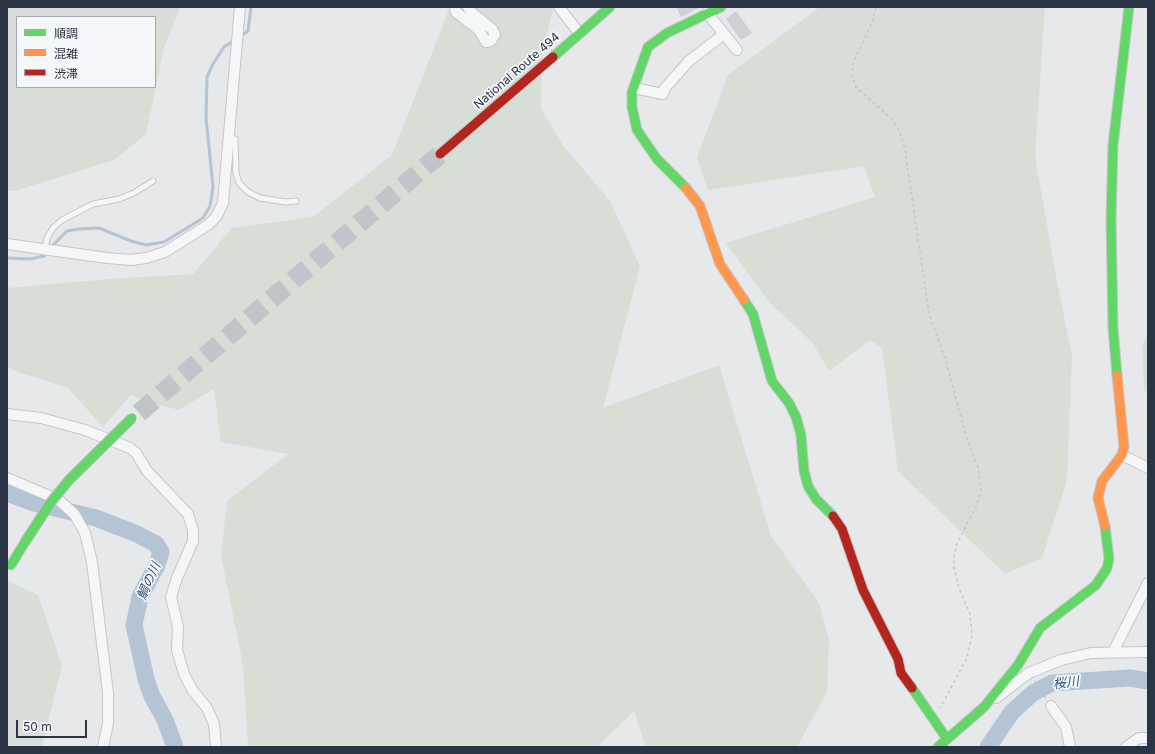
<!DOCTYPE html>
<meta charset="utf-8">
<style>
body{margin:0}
#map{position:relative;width:1155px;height:754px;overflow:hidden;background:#e6e8ea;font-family:Inter,"Noto Sans JP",sans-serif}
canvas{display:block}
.frame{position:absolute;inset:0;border:8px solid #2b3445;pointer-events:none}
.legend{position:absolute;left:16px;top:16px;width:140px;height:72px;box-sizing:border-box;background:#f4f6f9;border:1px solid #a4a8b1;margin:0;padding:5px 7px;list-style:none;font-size:12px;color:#2b3445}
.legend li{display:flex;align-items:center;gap:8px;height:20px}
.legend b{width:20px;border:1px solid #a4a8b1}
.scale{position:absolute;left:16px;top:720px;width:71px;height:18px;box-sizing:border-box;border:2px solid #2b3445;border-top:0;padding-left:5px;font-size:12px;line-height:14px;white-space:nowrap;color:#2b3445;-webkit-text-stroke:3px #f4f6f9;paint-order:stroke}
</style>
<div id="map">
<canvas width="1155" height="754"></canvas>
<div class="frame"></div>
<ul class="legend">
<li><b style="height:5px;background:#63d668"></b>順調</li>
<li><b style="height:5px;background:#ff974d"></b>混雑</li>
<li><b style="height:5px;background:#b3261e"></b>渋滞</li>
</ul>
<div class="scale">50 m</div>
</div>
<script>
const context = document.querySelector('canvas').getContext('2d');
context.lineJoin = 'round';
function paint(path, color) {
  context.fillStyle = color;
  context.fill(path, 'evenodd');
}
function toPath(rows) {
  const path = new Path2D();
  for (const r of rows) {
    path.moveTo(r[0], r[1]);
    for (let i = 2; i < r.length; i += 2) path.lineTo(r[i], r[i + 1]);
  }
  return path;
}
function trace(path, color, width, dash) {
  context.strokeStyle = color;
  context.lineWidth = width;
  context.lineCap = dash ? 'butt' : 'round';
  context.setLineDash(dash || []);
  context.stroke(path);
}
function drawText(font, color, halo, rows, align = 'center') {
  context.font = font + ' Inter,"Noto Sans JP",sans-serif';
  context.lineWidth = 3.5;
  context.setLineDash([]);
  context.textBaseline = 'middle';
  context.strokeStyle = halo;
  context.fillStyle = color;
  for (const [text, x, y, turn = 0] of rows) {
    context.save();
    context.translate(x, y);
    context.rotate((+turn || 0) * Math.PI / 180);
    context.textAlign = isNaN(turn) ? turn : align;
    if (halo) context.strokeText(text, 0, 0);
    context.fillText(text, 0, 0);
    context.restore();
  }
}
const green = toPath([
 [7,7,180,7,164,48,146,134,114,160,15,191,7,191],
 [17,17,155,17,155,87,17,87],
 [450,7,553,7,542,59,541,108,562,144,610,201,640,266,603,408,719,365,771,536,819,603,829,640,827,692,797,747,646,747,634,711,597,747,248,747,243,665,221,555,227,501,288,454,221,442,214,389,179,410,155,404,131,395,103,427,68,388,15,371,7,366,7,288,110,279,193,274,232,228,313,217,392,155],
 [820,7,1045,7,1035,156,1054,266,1072,356,1067,480,1042,558,1005,574,898,471,882,348,870,340,829,371,812,342,770,303,726,243,875,197,864,166,708,190,697,158,728,75],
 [1148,332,1148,393,1144,390,1142,346],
 [7,580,38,595,62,665,42,747,7,747]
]);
const stream = toPath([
 [239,37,248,31,251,7],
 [51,247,67,231,79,229,99,228,131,241,146,245,164,242,203,218,210,206,213,187,206,118,207,77,213,64,224,47,235,40],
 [7,258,31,259,44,256,47,252]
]);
const river = toPath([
 [7,493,34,503,96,518,137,534,156,544,161,552,157,565,140,597,134,625,146,679,152,696,165,720,175,747],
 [988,747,1012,712,1033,693,1052,683,1130,678,1148,681]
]);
const building = toPath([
 [676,7,701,7,681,17],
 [736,11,752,33,741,40,726,19]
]);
const highwayTunnel = toPath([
 [139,413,440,154]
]);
const path = toPath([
 [876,7,872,23,853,63,852,74,855,86,893,120,900,132,905,149,929,314,945,358,968,443,978,467,981,492,976,507,958,541,954,556,954,567,959,588,970,614,972,635,967,658,940,708],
 [1035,681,1046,698]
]);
const lane = toPath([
 [229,138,235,139,236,173,239,183,248,192,260,198,285,202,296,201],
 [45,249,47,238,53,228,62,220,93,204,119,199,134,193,153,181]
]);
const street = toPath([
 [455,7,456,12,479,30,486,42,491,41,495,34,492,29,472,13,468,7],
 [559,7,579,33],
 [707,13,737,50],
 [634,88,663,94,665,88,689,61,724,34],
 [7,244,107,258,131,260,146,258,165,252,208,225,216,217,223,203,240,7],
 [7,414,41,418,85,430,130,448,136,453,147,471,188,514,193,530,193,541,177,578,171,597,178,627,177,650,184,674,193,691,207,708,214,724,216,747],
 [1122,455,1148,468],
 [7,478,59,500,75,515,85,533,92,562,108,693,108,723,103,747],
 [1113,652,1148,583],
 [996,698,1029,673,1061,660,1091,653,1148,652],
 [1051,706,1066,727,1070,747],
 [1126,747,1139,738,1148,738]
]);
const fast = toPath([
 [553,57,610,7],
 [686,188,657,159,637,130,632,107,632,92,648,47,667,33,721,7],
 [744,300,753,314,772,381,789,403,796,417,801,435,804,471,808,486,816,499,833,516],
 [1117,375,1113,328,1111,219,1113,145,1129,7],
 [11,565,25,542],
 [912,688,947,739],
 [938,747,984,707,1018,665,1040,628,1096,585,1107,568,1109,559,1105,526]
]);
const slow = toPath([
 [686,188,700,206,720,264,744,300],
 [1105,526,1098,498,1102,481,1122,455,1124,447,1117,375]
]);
const jam = toPath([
 [440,154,553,57],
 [833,516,842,529,863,590,898,659,901,673,912,688]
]);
const fastBridge = toPath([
 [25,542,51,502,69,480,132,418]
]);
const streetNames = [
 ["National Route 494",517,71,-41]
];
const waterNames = [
 ["鯛の川",149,581,-66],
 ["桜川",1066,683,-7]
];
paint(green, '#d6ded6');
trace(stream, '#b4c4d5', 3);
trace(river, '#b4c4d5', 17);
paint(building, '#ced0d3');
trace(highwayTunnel, '#c1c4c9', 19, [19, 10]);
trace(lane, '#c4c6c8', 7);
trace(street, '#c4c6c8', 12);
trace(fast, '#c4c6c8', 11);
trace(slow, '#c4c6c8', 11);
trace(jam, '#c4c6c8', 11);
trace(path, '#c5c6ca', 1.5, [3, 3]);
trace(lane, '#f5f6f7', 5);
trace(street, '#f5f6f7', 10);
trace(fast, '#63d668', 9);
trace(slow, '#ff974d', 9);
trace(jam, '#b3261e', 9);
trace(fastBridge, '#b8bbbf', 11, []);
trace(fastBridge, '#63d668', 9);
drawText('12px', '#2b3445', '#f4f6f9', streetNames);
drawText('italic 13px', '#34527a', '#f4f6f9', waterNames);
</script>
